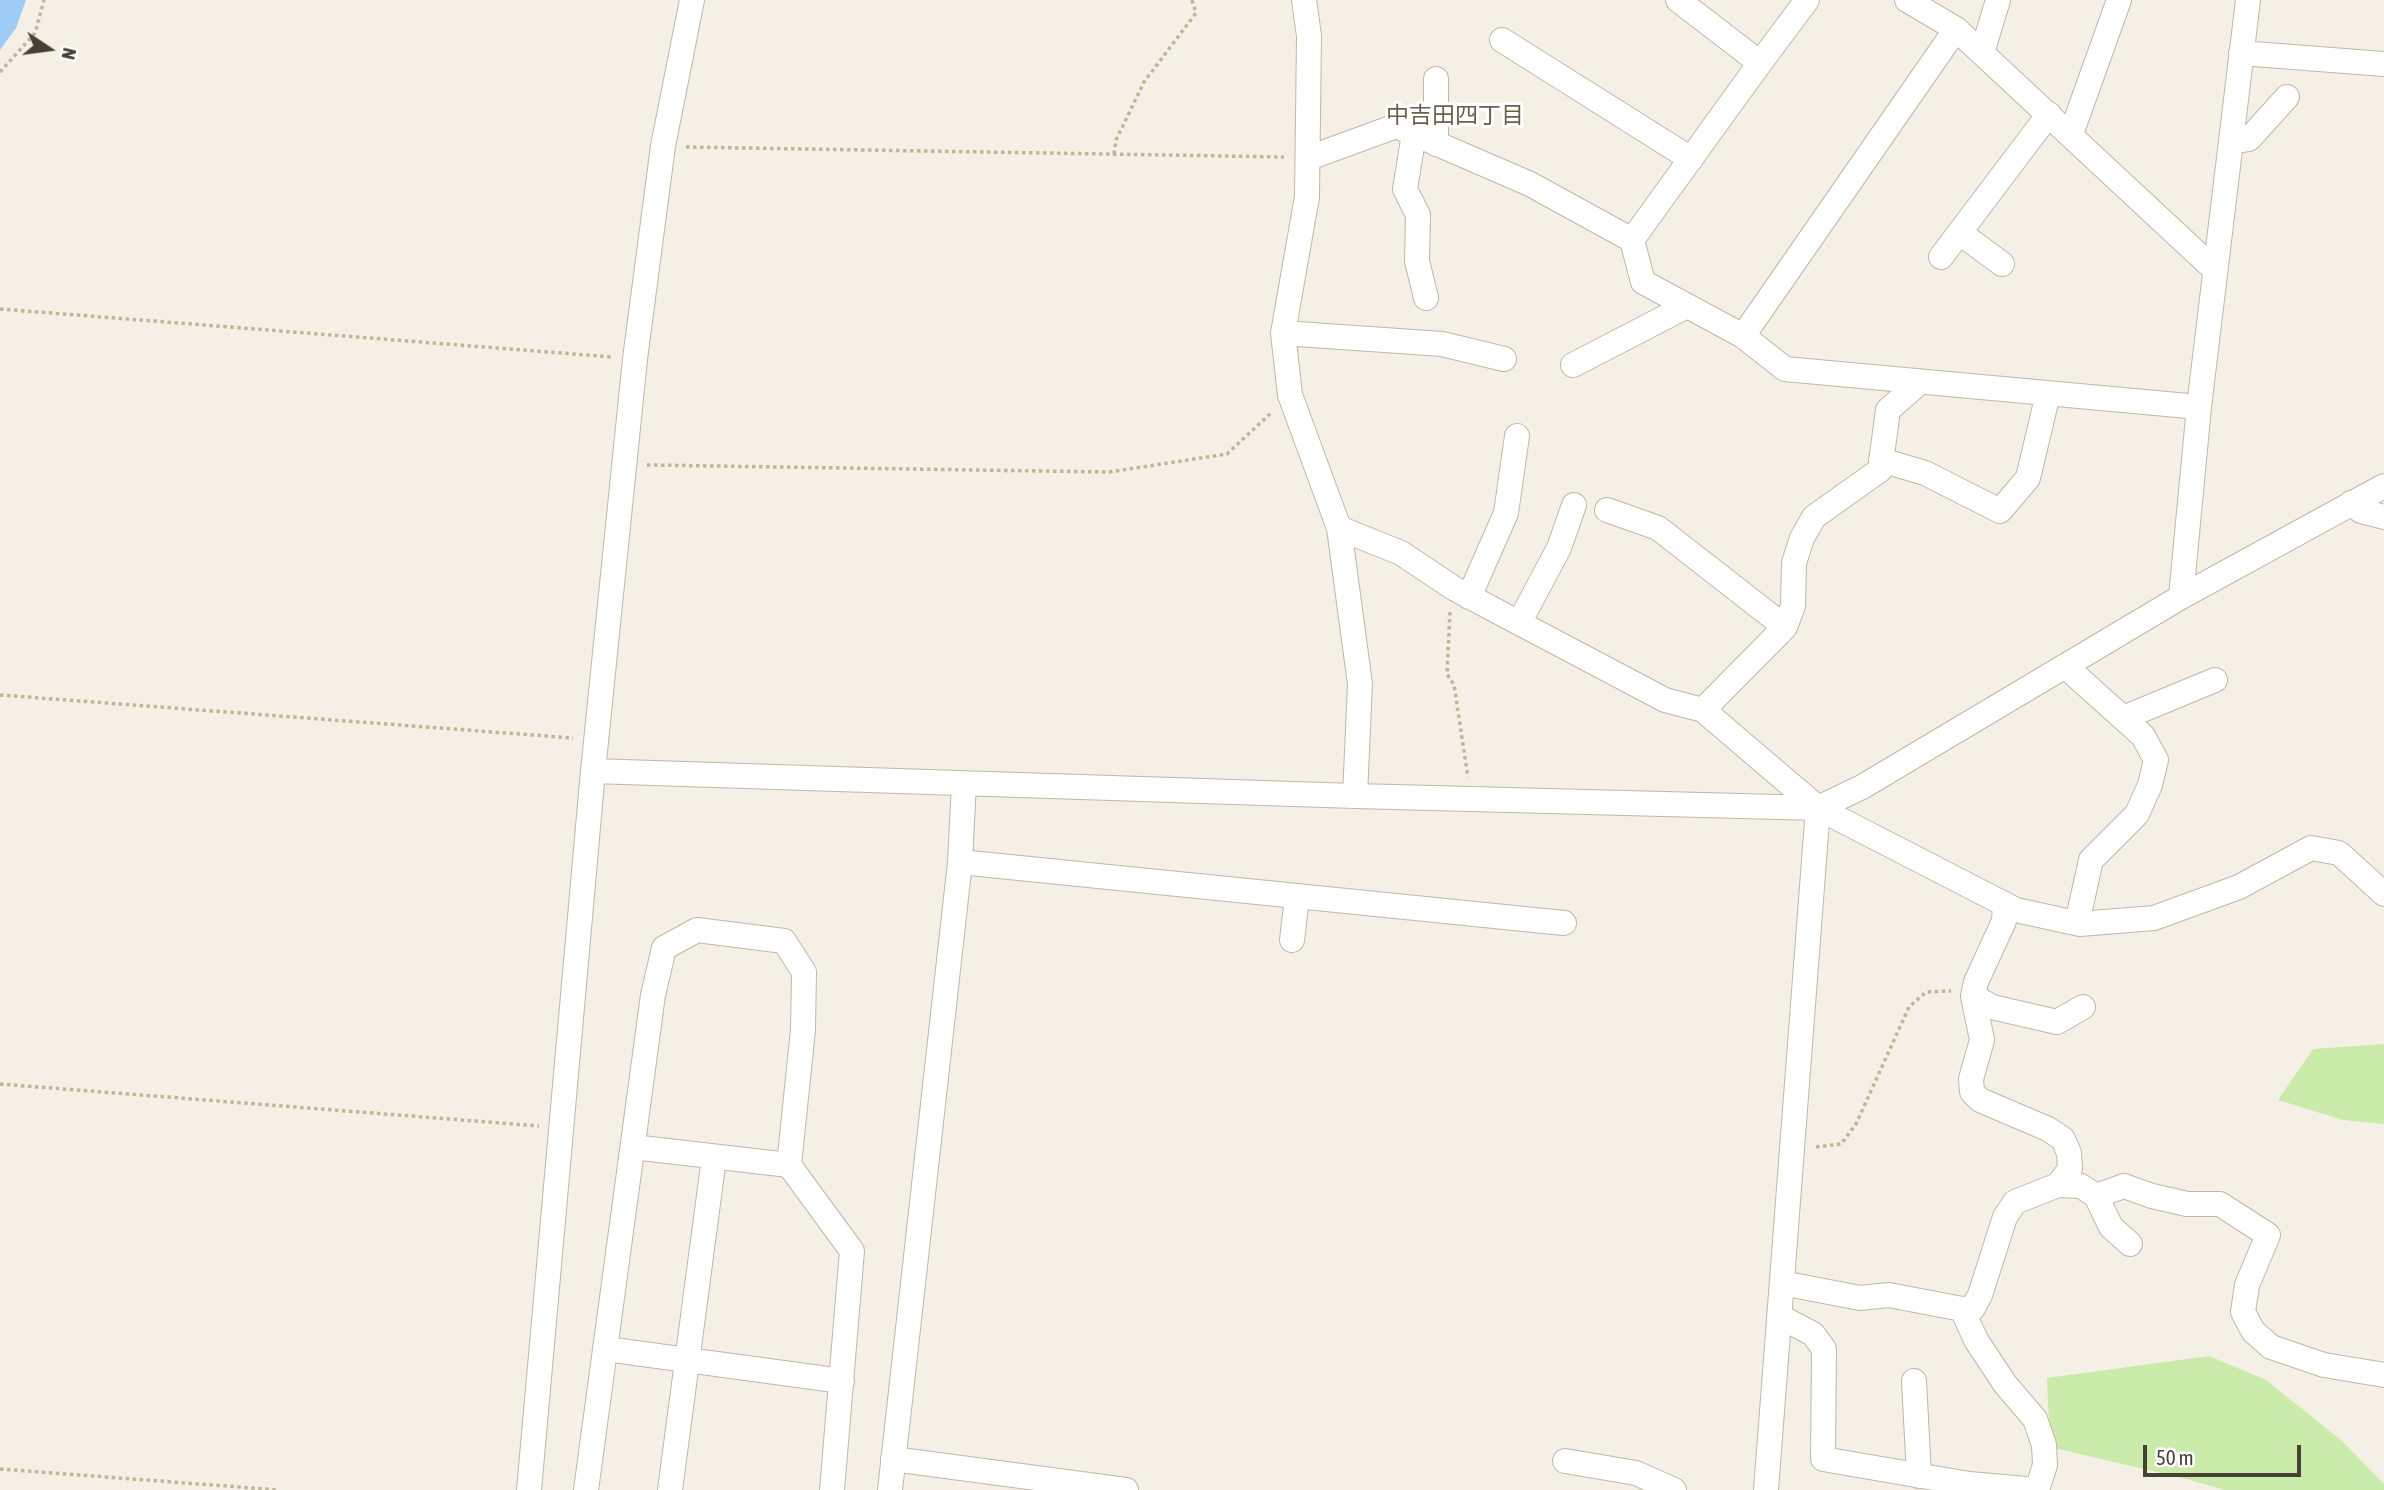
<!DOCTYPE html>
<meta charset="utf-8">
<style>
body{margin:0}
#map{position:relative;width:2384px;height:1490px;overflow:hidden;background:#f4f0e5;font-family:"Asap Condensed",sans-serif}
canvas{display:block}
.north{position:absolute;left:14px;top:14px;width:70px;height:70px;-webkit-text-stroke:5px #fff;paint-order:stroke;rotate:103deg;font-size:19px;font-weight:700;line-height:28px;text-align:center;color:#474034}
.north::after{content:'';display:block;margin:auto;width:24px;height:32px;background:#474034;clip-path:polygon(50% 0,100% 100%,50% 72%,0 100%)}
.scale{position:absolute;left:2143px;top:1445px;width:158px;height:32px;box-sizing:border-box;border:4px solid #474034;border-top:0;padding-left:9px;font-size:21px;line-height:24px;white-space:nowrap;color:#474034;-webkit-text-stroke:5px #fff;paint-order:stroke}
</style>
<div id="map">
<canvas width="2384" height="1490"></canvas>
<div class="north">N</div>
<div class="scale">50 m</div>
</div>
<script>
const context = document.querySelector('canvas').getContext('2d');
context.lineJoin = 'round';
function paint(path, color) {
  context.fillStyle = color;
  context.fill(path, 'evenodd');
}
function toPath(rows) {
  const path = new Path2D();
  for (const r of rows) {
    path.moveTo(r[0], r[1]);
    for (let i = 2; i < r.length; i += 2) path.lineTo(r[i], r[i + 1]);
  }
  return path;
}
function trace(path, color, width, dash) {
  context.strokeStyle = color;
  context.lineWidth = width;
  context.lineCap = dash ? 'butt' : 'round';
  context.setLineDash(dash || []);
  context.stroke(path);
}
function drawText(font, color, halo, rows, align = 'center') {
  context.font = font + ' "Asap Condensed","Noto Sans JP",sans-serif';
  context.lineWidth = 6;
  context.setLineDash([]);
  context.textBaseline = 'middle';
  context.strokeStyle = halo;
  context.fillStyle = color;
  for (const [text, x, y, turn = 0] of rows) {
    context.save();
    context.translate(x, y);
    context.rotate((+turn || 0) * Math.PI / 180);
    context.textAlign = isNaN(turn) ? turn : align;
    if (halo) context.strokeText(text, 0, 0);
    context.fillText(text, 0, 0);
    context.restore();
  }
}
const green = toPath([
 [2384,1044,2384,1124,2343,1120,2278,1100,2313,1049],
 [2209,1356,2266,1380,2341,1440,2384,1484,2384,1490,2225,1490,2186,1479,2050,1447,2047,1378]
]);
const water = toPath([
 [0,0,26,0,16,28,0,50]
]);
const path = toPath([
 [0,72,35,33,44,0],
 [686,147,1284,157],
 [1114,154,1116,140,1144,82,1196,13,1192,0],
 [0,309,612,357],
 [647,465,1109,472,1227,454,1272,412],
 [1450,612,1447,674,1454,685,1468,777],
 [0,695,573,738],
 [0,1084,539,1126],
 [1816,1147,1841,1144,1856,1124,1909,1007,1926,992,1951,991],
 [0,1469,279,1490]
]);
const minor = toPath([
 [1304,0,1309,36,1307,197,1283,333,1290,395,1339,528,1360,684,1355,796],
 [1678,0,1760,63,1807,0],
 [1907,0,1956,29,2215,270],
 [1502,40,1691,159],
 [1982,53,1998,0],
 [2241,53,2384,64],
 [1436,79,1436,144],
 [1414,134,1405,189,1418,215,1417,261,1426,298],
 [2071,134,2119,0],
 [2231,142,2249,139,2287,97],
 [1309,158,1396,126,1530,184,1632,240,1643,282,1743,336,1785,369,2199,407],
 [1960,233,2002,264],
 [1632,240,1760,63],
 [1941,257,2049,114],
 [1283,333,1442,344,1504,359],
 [1743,336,1956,29],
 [1573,365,1687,306],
 [1881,460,1925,473,2000,511,2028,478,2048,394],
 [2351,503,2361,511,2384,517],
 [1607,510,1658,528,1785,627],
 [1339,528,1401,553,1455,589,1665,700,1703,710,1818,808,2016,910,2080,924,2154,918,2239,887,2311,848,2339,853,2384,894],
 [1469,597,1506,513,1517,436],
 [2181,597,2199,407,2248,0],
 [1519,623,1559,548,1574,505],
 [2065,666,2143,736,2156,760,2150,785,2137,814,2091,860,2077,923],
 [1703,710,1785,627,1793,606,1794,563,1802,538,1814,517,1880,470,1888,410,1920,382],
 [2123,718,2215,680],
 [593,771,1355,796,1818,808,1862,787,2181,597,2384,486],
 [960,862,1564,923],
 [2005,905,2004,921,1976,982,1973,996,1982,1040,1971,1079,1972,1092,1980,1100,2048,1129,2063,1139,2069,1153,2070,1169,2058,1185],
 [1292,940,1297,897],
 [1973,996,1992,1007,2057,1022,2083,1007],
 [633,1147,789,1165],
 [2096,1196,2124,1186,2152,1196,2187,1204,2220,1204,2268,1235,2247,1285,2243,1312,2253,1331,2271,1347,2324,1365,2384,1375],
 [1782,1283,1860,1298,1889,1295,1962,1309,1973,1308,1980,1295,2005,1217,2015,1202,2058,1185,2081,1186,2096,1196,2111,1227,2130,1244],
 [1962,1309,1976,1340,2005,1384,2035,1419,2044,1445,2045,1465,2037,1490],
 [1779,1316,1813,1334,1824,1349,1823,1459,1969,1484,2038,1490],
 [606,1349,842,1381],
 [1914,1381,1919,1476],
 [893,1459,1126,1490],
 [1565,1461,1636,1473,1674,1490],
 [529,1490,593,771,635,359,663,146,692,0],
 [586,1490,653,995,664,948,697,930,784,941,804,972,803,1030,789,1165,852,1251,832,1490],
 [670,1490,714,1158],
 [890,1490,960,862,964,783],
 [1766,1490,1818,808]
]);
const neighbourhoodNames = [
 ["中吉田四丁目",1455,116]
];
paint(green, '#cbebab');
paint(water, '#9dccf5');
trace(minor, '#c0b8a7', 26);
trace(path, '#c2b597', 3.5, [3.5, 3.5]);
trace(minor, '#fff', 24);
drawText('23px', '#6a5f4b', '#fff', neighbourhoodNames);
</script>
